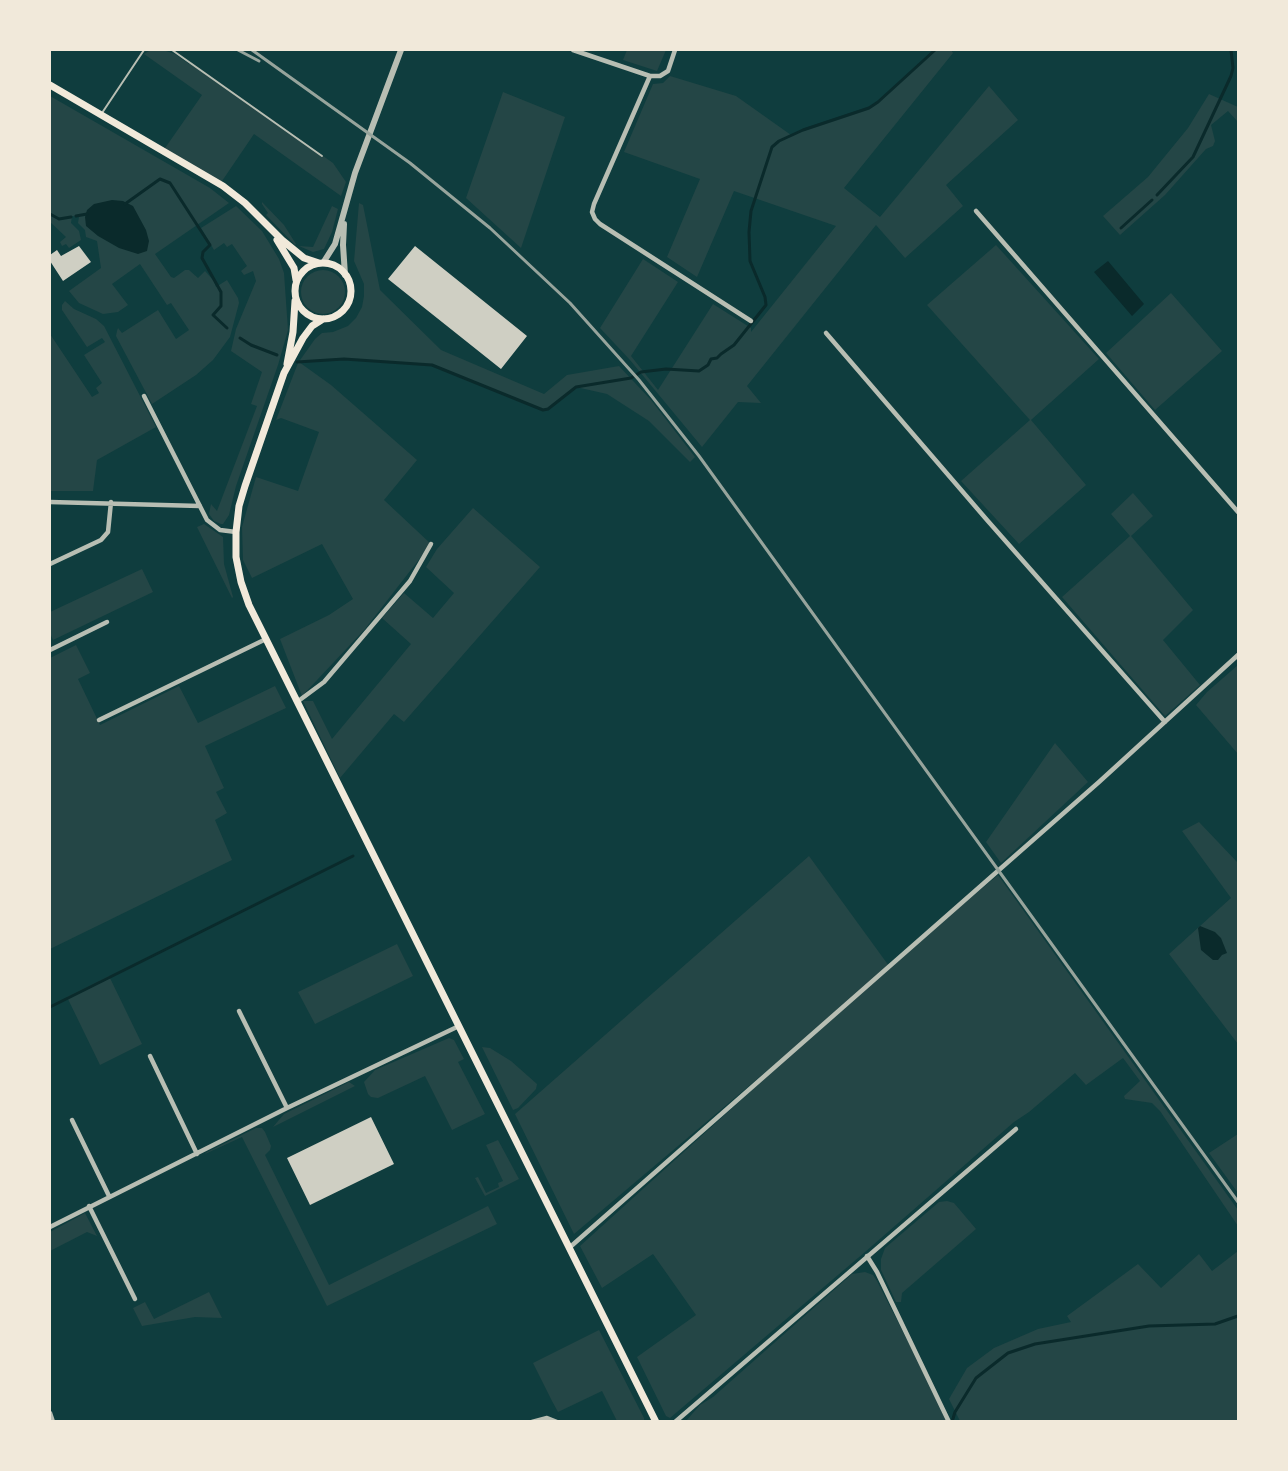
<!DOCTYPE html>
<style>
body{margin:0}
#map{position:relative;width:1288px;height:1471px;overflow:hidden;background:#0f3d3e;font-family:"PT Sans",sans-serif}
canvas{display:block}
.frame{position:absolute;inset:0;border:51px solid #f1e9da;pointer-events:none}
</style>
<div id="map">
<canvas width="1288" height="1471"></canvas>
<div class="frame"></div>
</div>
<script>
const context = document.querySelector('canvas').getContext('2d');
context.lineJoin = 'round';
function paint(path, color) {
  context.fillStyle = color;
  context.fill(path, 'evenodd');
}
function toPath(rows) {
  const path = new Path2D();
  for (const r of rows) {
    if (r.length === 3) {
      path.moveTo(r[0] + r[2], r[1]);
      path.arc(r[0], r[1], r[2], 0, 2 * Math.PI);
      continue;
    }
    path.moveTo(r[0], r[1]);
    for (let i = 2; i < r.length; i += 2) path.lineTo(r[i], r[i + 1]);
  }
  return path;
}
function trace(path, color, width, dash) {
  context.strokeStyle = color;
  context.lineWidth = width;
  context.lineCap = dash ? 'butt' : 'round';
  context.setLineDash(dash || []);
  context.stroke(path);
}
const green = toPath([
 [151,50,163,50,175,54,189,64,191,62,333,163,346,182,341,196,254,134,220,184,163,151,202,95,144,54],
 [627,50,666,50,657,71,623,60],
 [935,50,951,50,953,53,844,188,880,217,989,86,1018,120,946,185,963,206,905,258,876,225,747,386,761,403,738,402,702,447,630,360,600,328,643,259,678,282,631,356,658,390,713,304,751,328,751,332,836,226,734,191,697,277,667,257,700,179,624,152,653,84,663,83,670,76,736,96,791,135,869,108,878,102],
 [503,92,565,117,521,248,466,198],
 [1209,94,1238,107,1238,122,1228,111,1211,125,1215,141,1213,146,1206,149,1165,195,1120,235,1103,216,1148,177,1188,128],
 [50,96,210,188,229,203,155,254,171,277,174,278,185,270,189,270,198,278,205,271,214,281,216,287,227,280,238,298,239,303,230,337,213,360,196,375,152,404,116,336,117,331,118,328,122,333,158,310,176,339,189,330,171,303,167,305,140,264,112,284,128,305,118,312,103,314,79,303,69,291,101,268,97,241,86,237,85,230,78,223,79,217,72,216,71,223,79,231,81,240,69,248,66,244,62,246,60,242,66,237,50,222],
 [262,202,284,225,296,244,295,245,266,215,268,213,262,204],
 [359,203,363,205,380,290,441,350,544,394,567,375,619,366,651,400,695,457,690,462,649,421,607,394,576,387,548,409,543,410,431,365,344,359,299,362,331,385,417,460,384,500,431,544,365,629,302,696,280,639,329,615,353,599,322,544,252,578,243,560,242,527,256,477,298,491,319,432,281,418,276,420,298,363,315,339,322,333,333,332,348,326,356,318,362,307,364,296,364,284,354,261],
 [236,206,262,231,279,259,284,273,288,330,278,365,236,486,229,515,223,524,221,524,214,521,209,514,211,504,217,511,257,406,251,404,262,372,231,351,236,329,256,281,253,271,244,275,241,271,247,266,232,244,227,247,224,243,214,250,201,228],
 [332,206,338,209,332,232,324,249,313,252,299,246,313,247],
 [996,245,1099,359,1031,420,1086,485,1019,544,961,481,1030,420,927,305],
 [323,292,22],
 [1171,293,1222,351,1155,410,1106,353],
 [65,301,74,309,96,319,104,326,156,427,97,460,93,491,50,491,50,334,92,397,99,393,96,388,102,383,84,355,105,342,102,338,87,347,62,310,62,305],
 [1133,493,1153,516,1131,536,1193,610,1163,640,1200,685,1165,716,1062,597,1130,536,1111,514],
 [473,508,540,567,404,722,394,714,340,778,303,701,313,701,332,739,411,644,382,618,404,593,433,618,454,593,426,567,437,549],
 [204,524,223,537,224,564,233,597,232,598,197,527],
 [142,569,153,592,53,640,50,633,50,612],
 [76,645,90,673,78,679,100,725,179,686,198,723,275,686,286,708,205,746,224,788,216,792,227,813,215,820,232,860,50,949,50,658],
 [1238,665,1238,754,1196,705,1207,692],
 [1055,743,1088,782,1001,863,986,842],
 [1199,822,1238,863,1238,1044,1169,954,1231,898,1182,831],
 [809,856,889,966,998,875,1238,1210,1238,1226,1160,1111,1152,1103,1125,1099,1124,1096,1140,1081,1123,1058,1086,1085,1075,1073,1029,1112,1014,1122,865,1252,670,1418,666,1416,637,1357,696,1315,653,1254,602,1288,580,1246,867,986,574,1234,515,1114],
 [397,944,413,976,315,1024,298,992],
 [109,976,142,1044,100,1065,67,997],
 [449,1038,454,1040,464,1059,458,1062,485,1114,452,1130,425,1076,378,1098,371,1097,368,1094,364,1082,375,1070],
 [482,1047,490,1048,511,1061,537,1084,536,1089,518,1108,513,1110],
 [349,1082,355,1086,273,1127,284,1114],
 [256,1128,262,1128,265,1132,271,1146,270,1150,265,1155,329,1285,488,1206,497,1224,327,1306,242,1137,205,1154,207,1152],
 [1238,1134,1238,1193,1209,1153],
 [498,1140,519,1179,485,1196,475,1178,478,1177,486,1193,499,1187,498,1183,503,1181,486,1145],
 [947,1201,954,1203,976,1229,902,1293,901,1302,896,1302,881,1270,881,1259,885,1248,939,1202],
 [85,1213,97,1236,87,1232,50,1251,50,1232],
 [1238,1251,1238,1421,960,1421,949,1399,967,1368,994,1348,1038,1329,1071,1322,1067,1316,1138,1264,1161,1288,1199,1254,1212,1271],
 [865,1272,873,1275,877,1281,949,1422,685,1422,700,1405,713,1397,852,1274],
 [209,1292,222,1318,195,1317,142,1326,133,1308,145,1302,154,1319],
 [599,1330,644,1418,644,1421,617,1421,602,1391,558,1412,552,1401,533,1363]
]);
const water = toPath([
 [112,200,123,201,133,206,146,230,149,241,147,251,138,254,119,248,98,236,86,226,85,217,87,210,94,204],
 [1108,261,1144,304,1132,316,1094,272],
 [1200,926,1215,932,1221,938,1227,953,1222,955,1218,960,1213,960,1201,950,1198,928]
]);
const stream = toPath([
 [1157,195,1193,157,1231,76,1233,68,1231,50],
 [125,204,160,179,170,183,210,245,203,252,202,258,221,292,221,306,213,315,227,328],
 [50,214,59,219,71,217],
 [76,216,87,214],
 [1121,228,1152,200],
 [240,338,251,345,277,355],
 [297,362,344,359,432,365,543,410,548,409,576,387,631,378,641,372,666,369,699,371,708,365,711,359,717,358,721,354,734,345,766,305,765,297,750,261,749,232,751,211,772,147,779,141,803,130,869,108,878,102,935,50],
 [50,1007,353,856],
 [952,1422,955,1412,976,1378,1008,1353,1035,1344,1149,1326,1215,1324,1238,1316]
]);
const building = toPath([
 [79,246,91,262,63,281,50,261,50,255,57,250,61,256],
 [415,246,527,336,501,369,388,279],
 [371,1117,394,1164,310,1205,287,1158]
]);
const service = toPath([
 [172,50,322,156],
 [102,113,144,50]
]);
const minor = toPath([
 [573,50,650,76,594,204,592,212,595,219,600,224,751,321],
 [650,76,660,76,668,71,675,50],
 [976,211,1238,512],
 [826,333,987,520,1165,722],
 [144,396,207,520,220,530,236,532],
 [50,502,200,506],
 [50,564,101,540,108,532,111,502],
 [50,650,107,622],
 [297,702,324,682,410,581,431,544],
 [99,720,266,639],
 [239,1011,287,1108],
 [150,1056,197,1154],
 [72,1120,109,1196],
 [89,1206,135,1299],
 [50,1227,287,1108,459,1026],
 [569,1248,1099,782,1238,655],
 [867,1256,877,1272,949,1422],
 [50,1413,53,1422],
 [532,1422,547,1418,557,1422],
 [675,1422,1016,1129]
]);
const tertiary = toPath([
 [344,224,343,245,345,275],
 [323,263,335,244,355,173,401,50]
]);
const secondary = toPath([
 [50,85,223,186,245,203,282,240,304,258,319,263],
 [277,240,294,268,296,280],
 [323,291,28],
 [323,319,312,326,303,338,284,373,245,486,239,506,236,532,236,557,241,582,249,605,266,639,656,1422],
 [287,364,293,332,295,301]
]);
const rail = toPath([
 [238,50,259,61],
 [252,50,410,163,490,228,570,303,639,380,699,456,1238,1202]
]);
paint(green, '#244646');
paint(water, '#0a2a2b');
trace(stream, '#0a2a2b', 3);
paint(building, '#cfcfc3');
trace(service, '#b8beb3', 2);
trace(minor, '#b8beb3', 4.5);
trace(tertiary, '#b8beb3', 6);
trace(secondary, '#f1e9da', 7);
trace(rail, '#97a49c', 3);
</script>
